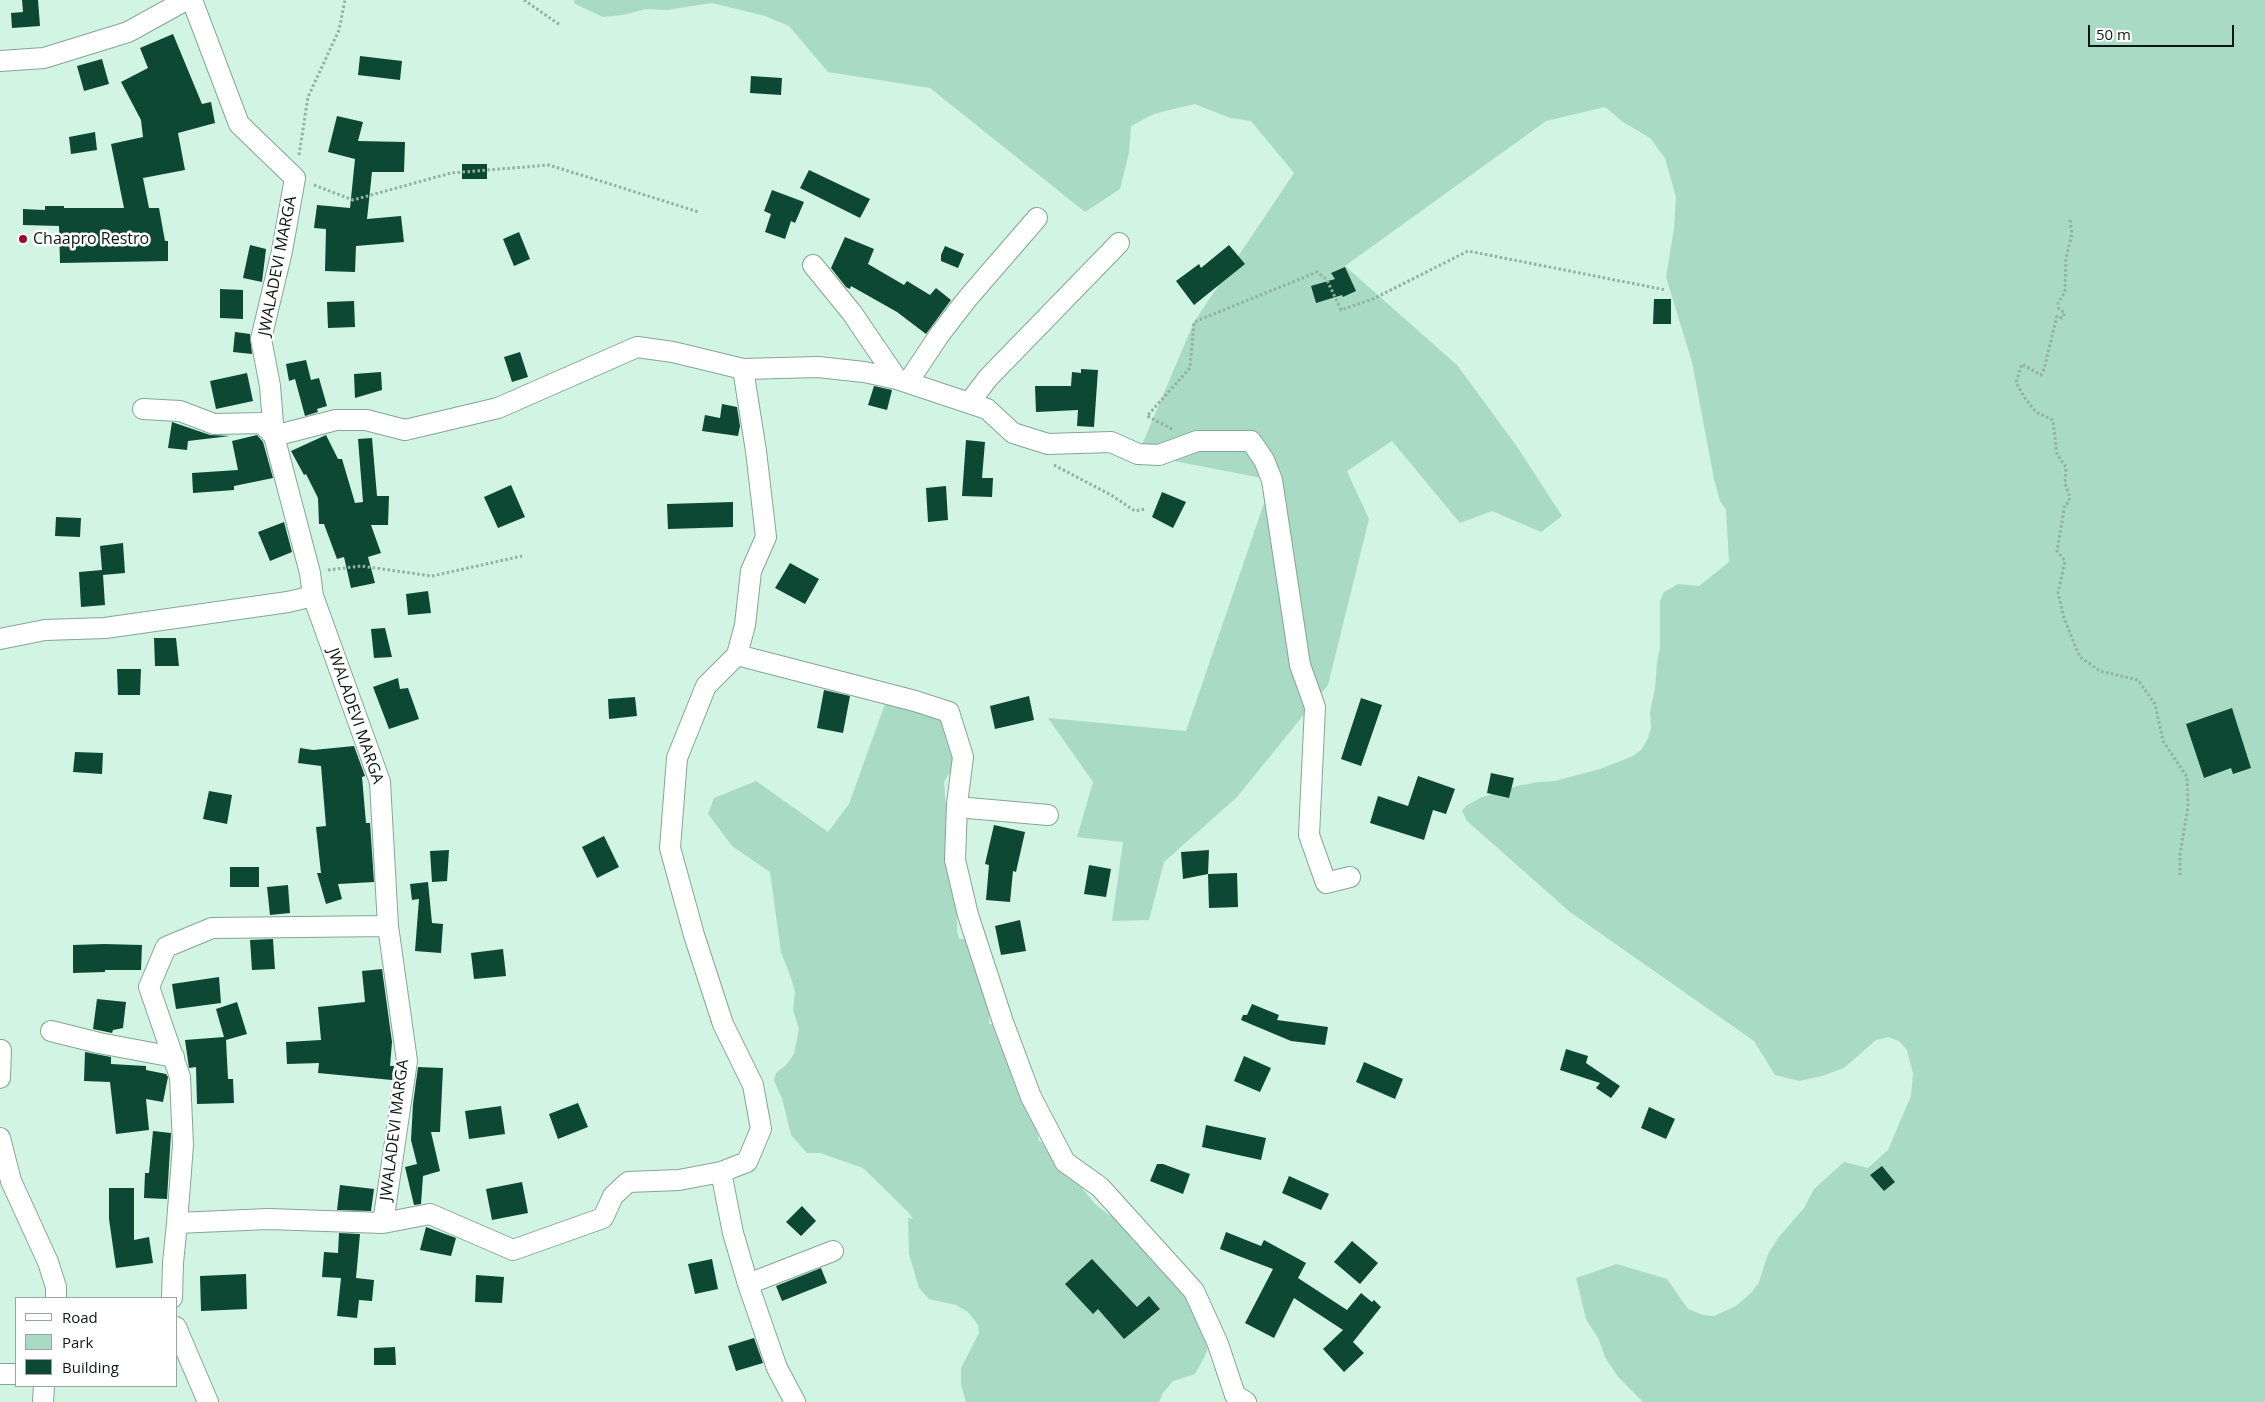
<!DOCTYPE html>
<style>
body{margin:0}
#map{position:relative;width:2265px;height:1402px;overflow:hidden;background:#d1f4e3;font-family:"Open Sans",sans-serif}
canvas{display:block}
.legend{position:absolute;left:15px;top:1297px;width:162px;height:90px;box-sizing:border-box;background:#fff;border:1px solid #9da3a0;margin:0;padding:6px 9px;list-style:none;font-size:15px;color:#0b1812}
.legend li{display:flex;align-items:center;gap:10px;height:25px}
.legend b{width:25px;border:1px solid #9da3a0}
.scale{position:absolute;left:2088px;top:25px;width:146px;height:22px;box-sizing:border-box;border:2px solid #0b1812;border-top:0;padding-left:6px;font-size:15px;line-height:18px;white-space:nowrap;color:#0b1812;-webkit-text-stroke:4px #fff;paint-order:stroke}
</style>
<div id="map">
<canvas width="2265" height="1402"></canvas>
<ul class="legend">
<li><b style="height:6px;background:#fff"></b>Road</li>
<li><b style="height:14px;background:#a9dbc4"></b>Park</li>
<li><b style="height:14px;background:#0d4834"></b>Building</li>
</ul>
<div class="scale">50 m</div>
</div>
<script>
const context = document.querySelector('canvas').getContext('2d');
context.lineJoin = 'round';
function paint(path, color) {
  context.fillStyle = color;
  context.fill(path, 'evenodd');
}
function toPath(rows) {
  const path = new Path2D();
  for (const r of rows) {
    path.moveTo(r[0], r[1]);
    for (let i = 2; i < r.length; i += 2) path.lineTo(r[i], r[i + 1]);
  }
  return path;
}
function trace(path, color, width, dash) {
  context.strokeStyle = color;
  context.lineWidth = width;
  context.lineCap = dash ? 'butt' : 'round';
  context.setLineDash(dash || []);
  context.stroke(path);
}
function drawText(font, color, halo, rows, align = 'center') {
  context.font = font + ' "Open Sans",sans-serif';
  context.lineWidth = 5;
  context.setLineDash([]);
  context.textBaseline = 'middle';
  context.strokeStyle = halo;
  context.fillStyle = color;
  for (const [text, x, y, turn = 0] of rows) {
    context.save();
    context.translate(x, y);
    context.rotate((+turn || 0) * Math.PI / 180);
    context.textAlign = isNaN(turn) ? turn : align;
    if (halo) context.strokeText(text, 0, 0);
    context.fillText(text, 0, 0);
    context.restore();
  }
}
const green = toPath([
 [574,0,2265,0,2265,1402,1643,1402,1618,1377,1605,1357,1599,1340,1586,1319,1576,1278,1617,1264,1667,1279,1688,1309,1703,1315,1714,1316,1736,1306,1752,1292,1759,1282,1768,1254,1778,1238,1804,1208,1814,1189,1844,1162,1868,1168,1888,1150,1911,1096,1913,1074,1907,1050,1899,1041,1888,1037,1876,1040,1844,1068,1822,1076,1799,1081,1775,1075,1754,1041,1570,912,1475,828,1467,821,1462,811,1466,806,1480,798,1517,786,1538,782,1555,781,1600,769,1633,756,1642,749,1648,738,1651,728,1650,711,1655,689,1657,662,1660,648,1660,601,1664,592,1678,584,1699,586,1729,562,1726,510,1720,501,1714,479,1692,362,1666,277,1674,228,1676,197,1665,158,1650,138,1623,122,1605,107,1546,121,1345,266,1457,365,1518,448,1562,516,1541,532,1492,511,1460,523,1392,441,1347,471,1369,519,1328,685,1237,797,1164,862,1149,920,1112,921,1123,842,1077,837,1093,782,1048,718,1186,731,1272,480,1138,454,1194,322,1294,173,1251,121,1230,118,1195,104,1177,108,1154,114,1131,126,1129,153,1120,189,1085,212,930,88,828,72,789,26,765,16,712,3,667,10,646,9,623,15,603,17,575,4],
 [886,701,943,719,943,729,950,736,953,744,953,767,944,782,947,818,945,846,957,912,957,931,959,939,966,939,990,1007,989,1024,995,1024,1035,1120,1039,1141,1047,1145,1095,1204,1109,1215,1116,1216,1133,1241,1174,1270,1209,1345,1205,1356,1195,1374,1173,1381,1163,1393,1159,1402,966,1402,961,1385,961,1368,979,1333,978,1325,968,1312,956,1305,929,1299,919,1288,909,1254,908,1218,913,1219,909,1213,863,1168,820,1153,807,1153,791,1135,782,1098,774,1081,776,1073,786,1065,794,1054,799,1029,793,1010,795,992,791,978,781,952,770,872,732,846,708,814,714,798,756,781,828,832,849,804]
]);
const building = toPath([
 [22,0,38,0,40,26,12,28,11,13,23,12],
 [173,34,202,104,211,102,215,123,178,133,185,170,143,178,149,208,159,208,165,241,168,241,168,261,60,263,59,226,23,225,23,209,45,210,45,206,64,206,64,208,124,208,111,144,143,137,141,120,121,82,148,68,140,48],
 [360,56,402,61,400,80,358,75],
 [102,59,109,84,84,91,77,66],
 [751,76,782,78,781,95,750,93],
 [337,116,363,122,358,141,405,142,404,172,372,172,367,219,401,216,404,242,356,246,355,272,325,271,326,229,314,228,317,205,350,208,355,159,328,152],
 [95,132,97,150,71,154,69,137],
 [462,164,487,164,487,179,462,179],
 [809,170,870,199,860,218,800,188],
 [772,190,804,202,795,223,791,221,785,239,765,232,771,214,764,211],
 [519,232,530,259,514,266,503,239],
 [845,237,874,249,868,264,904,285,907,281,930,295,936,288,951,300,926,334,897,312,851,286,850,289,846,287,831,268],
 [250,245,266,249,262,282,243,278],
 [1229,245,1245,264,1194,305,1176,281,1199,264,1201,268],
 [945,246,964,254,958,268,941,261,941,255],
 [1345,267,1356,291,1343,297,1342,295,1316,303,1311,286,1335,279,1331,273],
 [220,289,243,290,243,319,220,318],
 [1654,299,1671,299,1671,324,1653,324],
 [354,301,355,327,328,328,327,302],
 [235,332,250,334,252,354,233,352],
 [520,352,528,377,512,382,504,357],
 [306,360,311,380,319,378,327,406,317,409,318,412,305,416,295,379,289,381,286,364],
 [1081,369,1098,370,1094,427,1077,426,1078,410,1036,412,1035,386,1071,386,1072,372,1081,373],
 [381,372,382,390,355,398,354,374],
 [247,373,253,401,216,409,210,381],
 [874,386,892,390,887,410,868,405],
 [722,404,737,407,740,426,738,436,702,431,705,415,720,418],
 [172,422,210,435,230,436,188,441,187,450,168,448],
 [257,435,263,442,273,478,234,486,234,490,193,493,192,473,238,470,232,441],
 [326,435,338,459,342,459,355,503,363,502,358,439,372,438,377,496,389,496,388,525,371,525,381,553,368,557,375,583,351,588,344,557,337,559,324,524,319,524,318,498,306,474,304,475,291,451],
 [966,440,985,442,982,478,993,478,992,497,962,496],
 [511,485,525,517,498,528,484,497],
 [946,486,948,520,928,522,926,488],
 [1162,492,1186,502,1173,528,1152,517],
 [733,502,733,527,668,529,667,504],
 [56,517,81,518,80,537,55,536],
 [284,522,292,552,270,561,258,532],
 [123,543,125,573,103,575,105,605,81,607,79,572,102,570,100,546],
 [790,563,819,579,805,604,775,588],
 [428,591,431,613,408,615,406,594],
 [385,628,392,657,374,658,371,629],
 [154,638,176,638,179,666,155,666],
 [117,669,141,669,140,695,118,695],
 [398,678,400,689,408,688,419,719,389,729,373,687],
 [824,690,850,696,843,733,817,728],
 [1029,696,1034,720,995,729,990,706],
 [635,697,637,716,609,719,608,699],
 [1361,698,1382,705,1361,766,1341,759],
 [2232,708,2251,768,2233,774,2231,768,2204,778,2186,724],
 [354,746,365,776,362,777,366,823,370,823,374,882,338,884,342,899,326,904,317,873,321,873,316,827,326,826,321,766,298,763,300,748,313,750],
 [75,752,103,753,102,774,73,772],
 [1491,773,1514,778,1509,798,1487,793],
 [1418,776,1455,789,1446,814,1433,810,1424,840,1370,823,1378,796,1408,806],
 [209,791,232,795,227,824,203,819],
 [994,825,1025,832,1016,872,1013,871,1010,902,986,900,989,865,985,864],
 [604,836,619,867,597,878,582,847],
 [449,850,447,881,432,882,430,851],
 [1209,850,1208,874,1183,879,1181,852],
 [1089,865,1111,869,1106,897,1084,894],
 [230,867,259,867,259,887,230,887],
 [1237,873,1238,907,1209,908,1208,874],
 [428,882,432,923,443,924,441,953,415,951,419,899,412,900,410,884],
 [288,885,290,913,270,915,267,887],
 [1020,920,1026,951,1001,955,995,926],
 [273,939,275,969,252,970,250,940],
 [104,944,142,945,141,970,105,970,105,972,73,973,73,945],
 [503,949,506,976,474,979,471,953],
 [382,969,392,1042,390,1066,394,1066,392,1080,318,1073,319,1063,287,1064,286,1042,321,1040,318,1007,365,1002,362,971],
 [219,977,221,1003,176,1009,172,984],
 [97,999,126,1002,123,1028,113,1030,112,1033,93,1029],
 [237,1002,247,1034,226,1040,228,1079,233,1079,234,1103,197,1104,196,1067,189,1068,185,1040,224,1037,216,1009],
 [1252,1004,1279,1015,1277,1020,1328,1027,1325,1045,1291,1041,1241,1020,1243,1015,1247,1015],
 [1566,1049,1588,1056,1586,1063,1620,1086,1611,1098,1596,1088,1600,1083,1560,1070],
 [85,1052,111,1057,111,1064,146,1066,146,1070,166,1074,168,1077,163,1102,146,1099,149,1130,116,1134,110,1082,84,1081],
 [1244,1056,1271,1068,1260,1092,1234,1081],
 [1364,1062,1403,1079,1395,1099,1356,1082],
 [418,1067,443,1068,440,1132,431,1132,440,1171,423,1176,421,1204,414,1205,405,1167,417,1164,411,1140,413,1104],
 [578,1103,588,1127,558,1139,549,1114],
 [501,1106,505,1134,469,1139,465,1111],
 [1649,1107,1675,1119,1666,1139,1641,1128],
 [1206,1125,1266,1138,1261,1160,1202,1147],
 [153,1131,171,1133,167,1199,144,1198,145,1173,149,1173],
 [1157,1164,1163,1164,1190,1174,1183,1194,1150,1181],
 [1882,1166,1895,1182,1884,1191,1870,1175],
 [1289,1176,1329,1194,1321,1210,1282,1193],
 [522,1182,528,1213,492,1220,486,1189],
 [340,1185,374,1189,371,1211,337,1210],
 [109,1188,134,1188,134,1240,149,1237,153,1263,116,1268,109,1219],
 [802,1206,816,1221,801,1236,786,1222],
 [426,1227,456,1238,451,1256,420,1250],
 [1226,1232,1261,1246,1264,1240,1306,1263,1298,1278,1347,1310,1361,1293,1372,1302,1374,1300,1381,1307,1353,1342,1364,1353,1344,1372,1323,1349,1343,1330,1294,1298,1274,1338,1245,1323,1273,1269,1220,1249],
 [339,1233,360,1234,356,1278,374,1280,372,1301,359,1300,357,1318,337,1316,341,1278,322,1277,324,1252,338,1253],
 [1352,1241,1378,1263,1360,1284,1334,1262],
 [712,1259,718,1289,695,1294,688,1264],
 [1092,1259,1137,1307,1149,1296,1160,1309,1124,1339,1098,1309,1093,1314,1065,1284],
 [821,1268,827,1283,782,1301,776,1286],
 [246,1274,247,1309,201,1311,200,1276],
 [476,1275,504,1277,502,1303,475,1302],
 [754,1338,763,1363,736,1371,728,1346],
 [395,1347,396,1365,374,1365,374,1348]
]);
const path = toPath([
 [524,0,560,25],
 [299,155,308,97,339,30,345,0],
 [314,185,353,200,451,173,549,165,699,212],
 [2070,220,2072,234,2066,258,2065,292,2058,303,2059,309,2065,313,2062,318,2057,316,2044,369,2041,375,2022,364,2016,382,2024,397,2036,412,2053,420,2057,455,2066,467,2065,484,2070,497,2068,503,2065,504,2057,551,2065,561,2058,593,2064,618,2076,648,2080,657,2100,671,2138,680,2155,704,2163,741,2187,777,2188,807,2180,854,2180,875],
 [1172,429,1147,416,1190,368,1194,322,1317,272,1327,280,1341,310,1373,299,1468,251,1666,290],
 [1054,465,1111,495,1135,511,1145,509],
 [328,570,361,566,432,576,522,556]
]);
const minor = toPath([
 [0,61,44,58,128,32,186,0],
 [813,265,852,313,897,379],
 [743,369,756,451,766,537,751,571,745,625,737,655,706,686,677,758,670,848,694,935,723,1024,753,1085,761,1129,747,1162,721,1172,733,1233,748,1284,777,1368,795,1402],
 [908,382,940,334,967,299,1037,218],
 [969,403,988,378,1119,243],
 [143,409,180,411,214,424,262,423,274,436,336,420,366,420,405,430,498,408,637,347,673,352,743,369,818,367,864,372,897,379,987,409,1013,433,1048,444,1111,442,1138,454,1159,455,1197,441,1251,441,1264,460,1272,480,1300,665,1315,707,1309,835,1326,883,1350,877],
 [0,639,45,630,105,628,288,602,313,596],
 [737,655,915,701,949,712,963,757,957,804,955,860,968,915,1003,1022,1031,1097,1065,1162,1100,1187,1194,1291,1218,1344,1235,1395,1246,1402],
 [957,807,1048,815],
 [51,1031,99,1043,174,1057],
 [0,1078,1,1050],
 [0,1138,11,1181,48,1262,56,1287,56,1298],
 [177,1223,183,1145,180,1077,149,987,166,947,212,928,388,926],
 [383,1223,430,1214,513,1250,603,1218,613,1196,628,1182,679,1180,721,1172],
 [748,1284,833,1251],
 [172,1298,173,1263,177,1223,268,1219,383,1223,407,1061,388,926,380,782,313,596,310,573,274,436,270,386,261,339,282,251,295,178,239,124,192,0],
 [176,1327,208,1402],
 [0,1374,16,1374],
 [43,1402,44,1386]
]);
const markers = [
 [23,239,5,"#a20233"]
];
const poiNames = [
 ["Chaapro Restro",33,239]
];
const streetNames = [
 ["JWALADEVI MARGA",278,266,-79],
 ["JWALADEVI MARGA",355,716,71],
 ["JWALADEVI MARGA",395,1130,-83]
];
paint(green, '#a9dbc4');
paint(building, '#0d4834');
trace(minor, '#85a596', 22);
trace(path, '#93b0a2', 3, [2.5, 2.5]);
trace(minor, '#fff', 20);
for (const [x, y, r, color] of markers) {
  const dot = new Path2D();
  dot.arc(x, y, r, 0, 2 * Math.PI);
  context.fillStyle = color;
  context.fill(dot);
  trace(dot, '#fff', 2);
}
drawText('16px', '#0b1812', '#fff', poiNames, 'left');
drawText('16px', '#0b1812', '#fff', streetNames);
</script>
